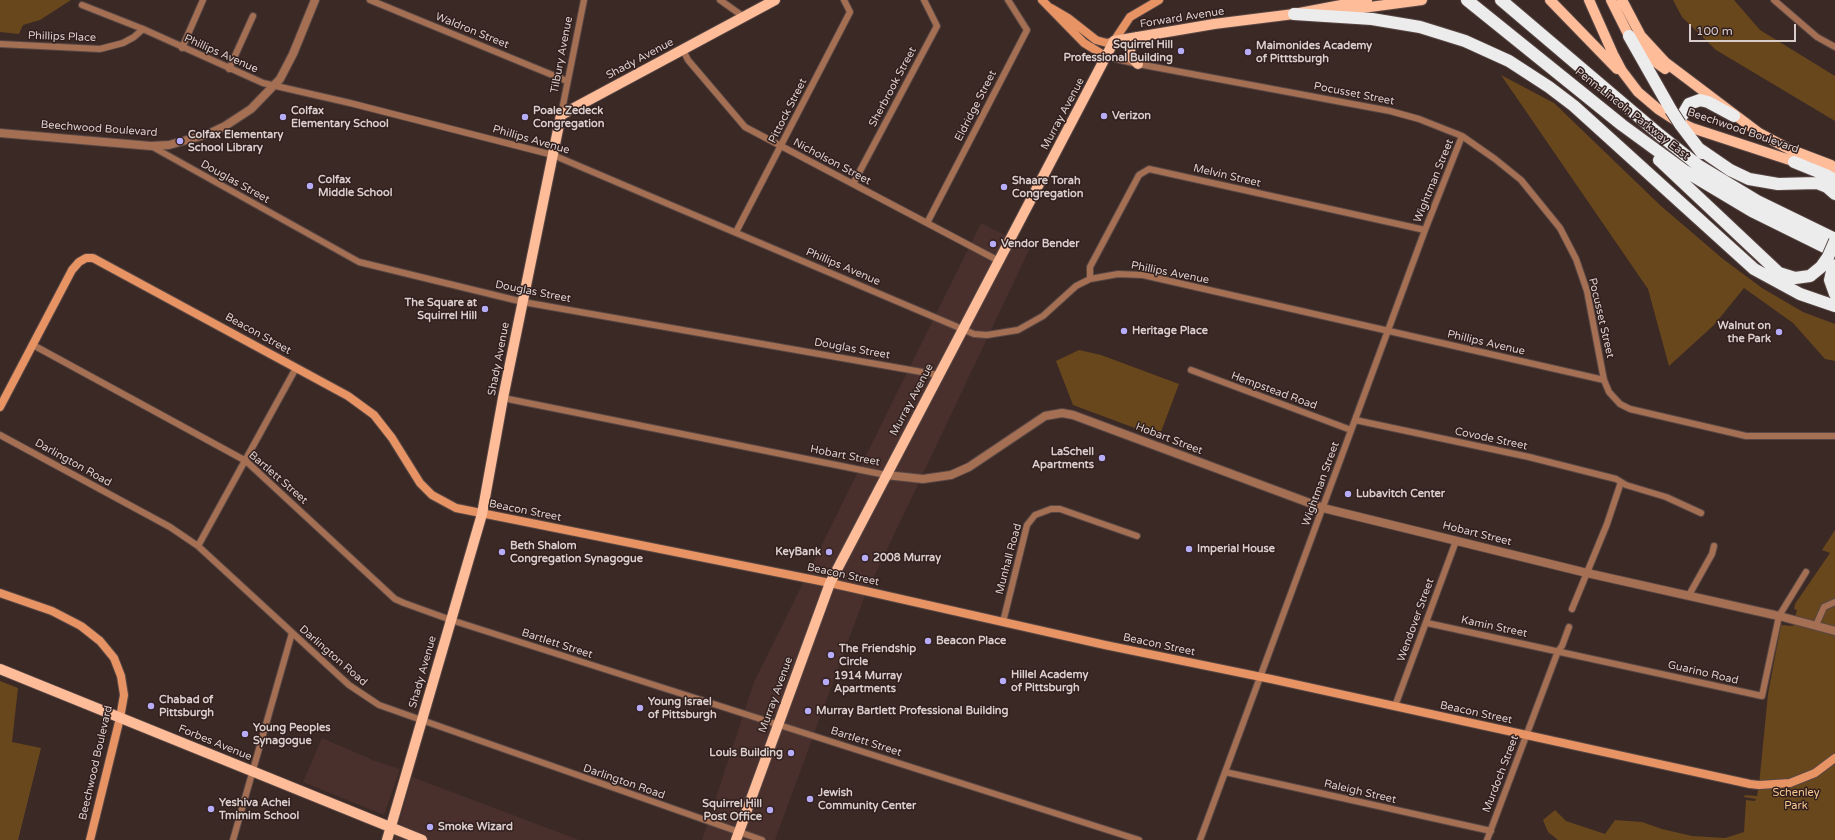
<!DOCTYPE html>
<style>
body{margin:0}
#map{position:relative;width:1835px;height:840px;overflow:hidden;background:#3b2926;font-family:"Varela Round",sans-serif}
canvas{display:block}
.scale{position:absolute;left:1689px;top:24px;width:107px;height:18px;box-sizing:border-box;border:2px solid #dacecc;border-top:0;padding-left:5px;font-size:12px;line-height:14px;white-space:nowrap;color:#dacecc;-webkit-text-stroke:3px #311f1d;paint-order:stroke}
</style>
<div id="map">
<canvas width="1835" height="840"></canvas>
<div class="scale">100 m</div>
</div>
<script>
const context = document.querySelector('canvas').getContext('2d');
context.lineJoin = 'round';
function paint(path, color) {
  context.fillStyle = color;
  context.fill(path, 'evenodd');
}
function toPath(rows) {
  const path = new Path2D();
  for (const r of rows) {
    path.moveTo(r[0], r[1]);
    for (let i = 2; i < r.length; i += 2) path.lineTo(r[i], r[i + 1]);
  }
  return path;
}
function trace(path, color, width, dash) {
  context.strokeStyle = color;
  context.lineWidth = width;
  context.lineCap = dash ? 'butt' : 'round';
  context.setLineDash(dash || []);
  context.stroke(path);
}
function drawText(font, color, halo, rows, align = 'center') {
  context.font = font + ' "Varela Round",sans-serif';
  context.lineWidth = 3;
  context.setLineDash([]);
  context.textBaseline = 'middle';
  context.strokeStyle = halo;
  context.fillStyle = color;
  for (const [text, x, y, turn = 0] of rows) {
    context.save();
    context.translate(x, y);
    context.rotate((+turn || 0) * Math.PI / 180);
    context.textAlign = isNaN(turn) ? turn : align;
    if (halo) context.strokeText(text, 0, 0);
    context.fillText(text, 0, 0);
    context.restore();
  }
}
const built = toPath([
 [981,223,1030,248,864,598,775,840,702,840,754,682],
 [322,738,375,761,400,769,384,815,303,782],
 [412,777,579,840,394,840]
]);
const green = toPath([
 [0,0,71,0,40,20,23,25,19,34,0,32],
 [1673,0,1734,0,1760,30,1835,76,1835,121,1716,50,1682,17],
 [1501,75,1554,103,1661,206,1723,259,1762,288,1803,312,1835,324,1835,361,1825,359,1793,323,1744,288,1714,325,1669,366,1648,289],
 [1079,350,1101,355,1179,384,1159,437,1073,405,1056,361],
 [1835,530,1835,840,1558,840,1548,832,1543,820,1555,810,1566,821,1605,834,1615,820,1642,822,1662,829,1692,836,1725,838,1744,832,1746,800,1755,801,1756,799,1744,797,1745,795,1757,796,1759,785,1768,694,1781,625,1793,626,1797,610,1794,609,1795,604,1830,553,1822,550],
 [0,681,18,688,12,742,41,748,18,840,0,840]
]);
const minor = toPath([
 [370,0,567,81],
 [720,0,744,17],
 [1774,0,1817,37,1835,47],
 [82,5,143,29,263,83,350,103,553,155,974,334,987,335,1018,330,1043,316,1076,286,1090,279,1118,274,1143,275,1604,380],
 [0,44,100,49,123,43,134,37,143,29],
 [182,48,203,0],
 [683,50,688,60,745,127,999,261],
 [1107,57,1138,64,1390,111,1419,119,1462,136,1495,159,1521,180,1560,228,1576,259,1587,291,1604,380,1609,392,1620,404,1630,409,1746,436,1835,436],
 [229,69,253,16],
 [561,115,584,0],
 [151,146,359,262,523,302,939,375],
 [853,184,937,26,924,0],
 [927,223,1027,30,1008,0],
 [736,232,850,12,844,0],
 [1090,279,1090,267,1139,175,1149,169,1425,230],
 [33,345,246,461,395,599,404,603,451,620,1139,840],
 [1191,370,1351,430],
 [503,398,886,475],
 [1355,420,1529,457,1616,479,1626,485,1666,497,1701,513],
 [0,435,170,527,198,546,349,685,379,705,762,840],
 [198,546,296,368],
 [1689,595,1712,554,1714,546],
 [1572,609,1607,524,1621,482],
 [1003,622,1027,525,1035,515,1051,509,1060,509,1137,536],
 [1427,623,1762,696,1779,616,1806,572],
 [1816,625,1824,607,1835,602],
 [1395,706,1456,541],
 [1225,772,1491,831],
 [233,840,292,633],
 [1200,840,1425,230,1462,136],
 [1487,840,1558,651,1562,646,1569,627]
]);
const tertiary = toPath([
 [0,133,151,146,169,145,208,134,225,126,251,109,280,79,293,54,315,0],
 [886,475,923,479,951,475,969,467,1045,416,1062,413,1073,415,1323,508,1587,573,1779,616,1835,631]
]);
const secondary = toPath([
 [1042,0,1084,43,1107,57],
 [1051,8,1068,18,1096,40,1107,43,1114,41,1130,17,1159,0],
 [0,407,72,270,79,262,86,258,93,258,348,396,374,415,392,438,420,483,432,495,456,508,830,583,1105,645,1271,679,1750,784,1759,785,1790,783,1815,773,1835,758],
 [0,593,52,611,81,626,100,641,114,658,121,676,124,695,120,718,90,840]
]);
const primary = toPath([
 [1550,0,1617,69],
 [1589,0,1613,54,1622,71,1638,92,1658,109,1675,120,1692,128,1802,164],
 [1611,0,1629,36,1647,56,1665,69],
 [1622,0,1641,36,1665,62,1759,133,1789,149,1831,165],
 [1332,12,1422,0],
 [1136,37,1131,45,1130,53,1131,57,1138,64],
 [1817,167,1835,171],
 [0,669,422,840],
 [387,840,482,514,503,398,561,115,775,0],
 [736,840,830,583,1114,41,1214,24,1294,14,1367,0]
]);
const motorway = toPath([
 [1467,0,1622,125,1685,171,1752,211,1835,252],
 [1501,0,1660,135,1699,166,1757,201,1835,239],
 [1294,14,1372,19,1420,27,1465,41,1509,61,1549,87,1574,106,1754,269,1800,294,1835,306],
 [1629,36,1671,110],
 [1682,116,1689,104,1700,100,1708,102,1734,116],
 [1680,124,1702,153],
 [1698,148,1730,170,1749,179,1778,184,1817,183,1827,187,1835,194],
 [1659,160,1779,273,1795,278,1810,276,1821,267,1828,257],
 [1794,162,1826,175,1835,180],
 [1835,258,1830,280,1835,294]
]);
const motorwayBridge = toPath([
 [1671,110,1680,124],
 [1828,257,1835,241]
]);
const markers = [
 [1181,51,4,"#b6acf8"],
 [1248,52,4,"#b6acf8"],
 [1104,116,4,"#b6acf8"],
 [283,117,4,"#b6acf8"],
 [525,117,4,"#b6acf8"],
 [180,141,4,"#b6acf8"],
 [310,186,4,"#b6acf8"],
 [1004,187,4,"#b6acf8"],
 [993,244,4,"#b6acf8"],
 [485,309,4,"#b6acf8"],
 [1124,331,4,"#b6acf8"],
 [1779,332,4,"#b6acf8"],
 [1102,458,4,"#b6acf8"],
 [1348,494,4,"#b6acf8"],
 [1189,549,4,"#b6acf8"],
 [502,552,4,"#b6acf8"],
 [829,552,4,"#b6acf8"],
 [865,558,4,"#b6acf8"],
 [928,641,4,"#b6acf8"],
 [831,655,4,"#b6acf8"],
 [1003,681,4,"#b6acf8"],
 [826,682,4,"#b6acf8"],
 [151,706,4,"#b6acf8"],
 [640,708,4,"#b6acf8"],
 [808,711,4,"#b6acf8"],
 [245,734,4,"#b6acf8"],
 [791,753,4,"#b6acf8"],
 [810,799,4,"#b6acf8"],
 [211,809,4,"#b6acf8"],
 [770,810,4,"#b6acf8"],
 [430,827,4,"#b6acf8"]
];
const streetNames = [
 ["Forward Avenue",1182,18,-9],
 ["Waldron Street",472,31,22],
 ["Phillips Place",62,37,2],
 ["Phillips Avenue",221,54,24],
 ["Tilbury Avenue",562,55,-79],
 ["Shady Avenue",640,59,-28],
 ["Sherbrook Street",893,87,-62],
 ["Pocusset Street",1354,94,11],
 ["Eldridge Street",976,106,-63],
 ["Pittock Street",788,111,-63],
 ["Murray Avenue",1063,114,-62],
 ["Penn-Lincoln Parkway East",1632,114,38],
 ["Beechwood Boulevard",99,129,4],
 ["Beechwood Boulevard",1743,131,19],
 ["Phillips Avenue",531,140,16],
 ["Nicholson Street",832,162,28],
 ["Melvin Street",1227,176,13],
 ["Wightman Street",1434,181,-68],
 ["Douglas Street",235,182,29],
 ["Phillips Avenue",843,267,23],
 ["Phillips Avenue",1170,273,11],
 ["Douglas Street",533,292,11],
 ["Pocusset Street",1601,318,77],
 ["Beacon Street",258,334,29],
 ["Phillips Avenue",1486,343,13],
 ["Douglas Street",852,349,10],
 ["Shady Avenue",499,359,-79],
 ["Hempstead Road",1274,391,20],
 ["Murray Avenue",912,400,-62],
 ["Hobart Street",1169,439,21],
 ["Covode Street",1491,439,12],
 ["Hobart Street",845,456,11],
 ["Darlington Road",73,463,29],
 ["Bartlett Street",278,478,41],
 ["Wightman Street",1321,484,-70],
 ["Beacon Street",525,511,11],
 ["Hobart Street",1477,534,14],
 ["Munhall Road",1009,559,-75],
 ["Beacon Street",843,575,12],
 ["Wendover Street",1416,620,-70],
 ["Kamin Street",1494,627,12],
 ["Bartlett Street",557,644,18],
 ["Beacon Street",1159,645,12],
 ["Darlington Road",333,656,41],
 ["Shady Avenue",423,672,-74],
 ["Guarino Road",1703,673,13],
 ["Murray Avenue",776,695,-70],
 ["Beacon Street",1476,713,12],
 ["Bartlett Street",866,742,18],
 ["Forbes Avenue",215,743,22],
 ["Beechwood Boulevard",96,763,-77],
 ["Murdoch Street",1501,774,-69],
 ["Darlington Road",624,782,19],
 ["Raleigh Street",1360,792,13]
];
const poiNames = [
 ["Squirrel Hill",1173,45,"right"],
 ["Professional Building",1173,58,"right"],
 ["Maimonides Academy",1256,46],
 ["of Pitttsburgh",1256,59],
 ["Colfax",291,111],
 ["Elementary School",291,124],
 ["Poale Zedeck",533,111],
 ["Congregation",533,124],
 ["Verizon",1112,116],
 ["Colfax Elementary",188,135],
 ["School Library",188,148],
 ["Colfax",318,180],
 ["Middle School",318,193],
 ["Shaare Torah",1012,181],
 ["Congregation",1012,194],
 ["Vendor Bender",1001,244],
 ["The Square at",477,303,"right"],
 ["Squirrel Hill",477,316,"right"],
 ["Walnut on",1771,326,"right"],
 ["the Park",1771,339,"right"],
 ["Heritage Place",1132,331],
 ["LaSchell",1094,452,"right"],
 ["Apartments",1094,465,"right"],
 ["Lubavitch Center",1356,494],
 ["Beth Shalom",510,546],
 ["Congregation Synagogue",510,559],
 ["Imperial House",1197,549],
 ["KeyBank",821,552,"right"],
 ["2008 Murray",873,558],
 ["Beacon Place",936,641],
 ["The Friendship",839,649],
 ["Circle",839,662],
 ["Hillel Academy",1011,675],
 ["of Pittsburgh",1011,688],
 ["1914 Murray",834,676],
 ["Apartments",834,689],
 ["Chabad of",159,700],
 ["Pittsburgh",159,713],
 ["Young Israel",648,702],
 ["of Pittsburgh",648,715],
 ["Murray Bartlett Professional Building",816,711],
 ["Young Peoples",253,728],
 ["Synagogue",253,741],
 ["Louis Building",783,753,"right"],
 ["Jewish",818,793],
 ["Community Center",818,806],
 ["Yeshiva Achei",219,803],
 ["Tmimim School",219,816],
 ["Squirrel Hill",762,804,"right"],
 ["Post Office",762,817,"right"],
 ["Smoke Wizard",438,827]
];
const parkNames = [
 ["Schenley",1796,793],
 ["Park",1796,806]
];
paint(built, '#49302c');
paint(green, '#69471d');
trace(minor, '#584744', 8);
trace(tertiary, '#584744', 10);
trace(secondary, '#584744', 10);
trace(primary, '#584744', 12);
trace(motorway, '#584744', 14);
trace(minor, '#a46f53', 6);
trace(tertiary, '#a46f53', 8);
trace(secondary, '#e79364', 8);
trace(primary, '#febc99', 10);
trace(motorway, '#ececec', 12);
trace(motorwayBridge, '#584744', 14, []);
trace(motorwayBridge, '#ececec', 12);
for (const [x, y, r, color] of markers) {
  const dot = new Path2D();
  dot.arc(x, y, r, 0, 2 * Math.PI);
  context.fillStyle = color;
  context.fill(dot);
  trace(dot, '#311f1d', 1.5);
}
drawText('11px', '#dacecc', '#311f1d', streetNames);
drawText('bold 11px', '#dacecc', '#311f1d', poiNames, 'left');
drawText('11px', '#f7c792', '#311f1d', parkNames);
</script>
